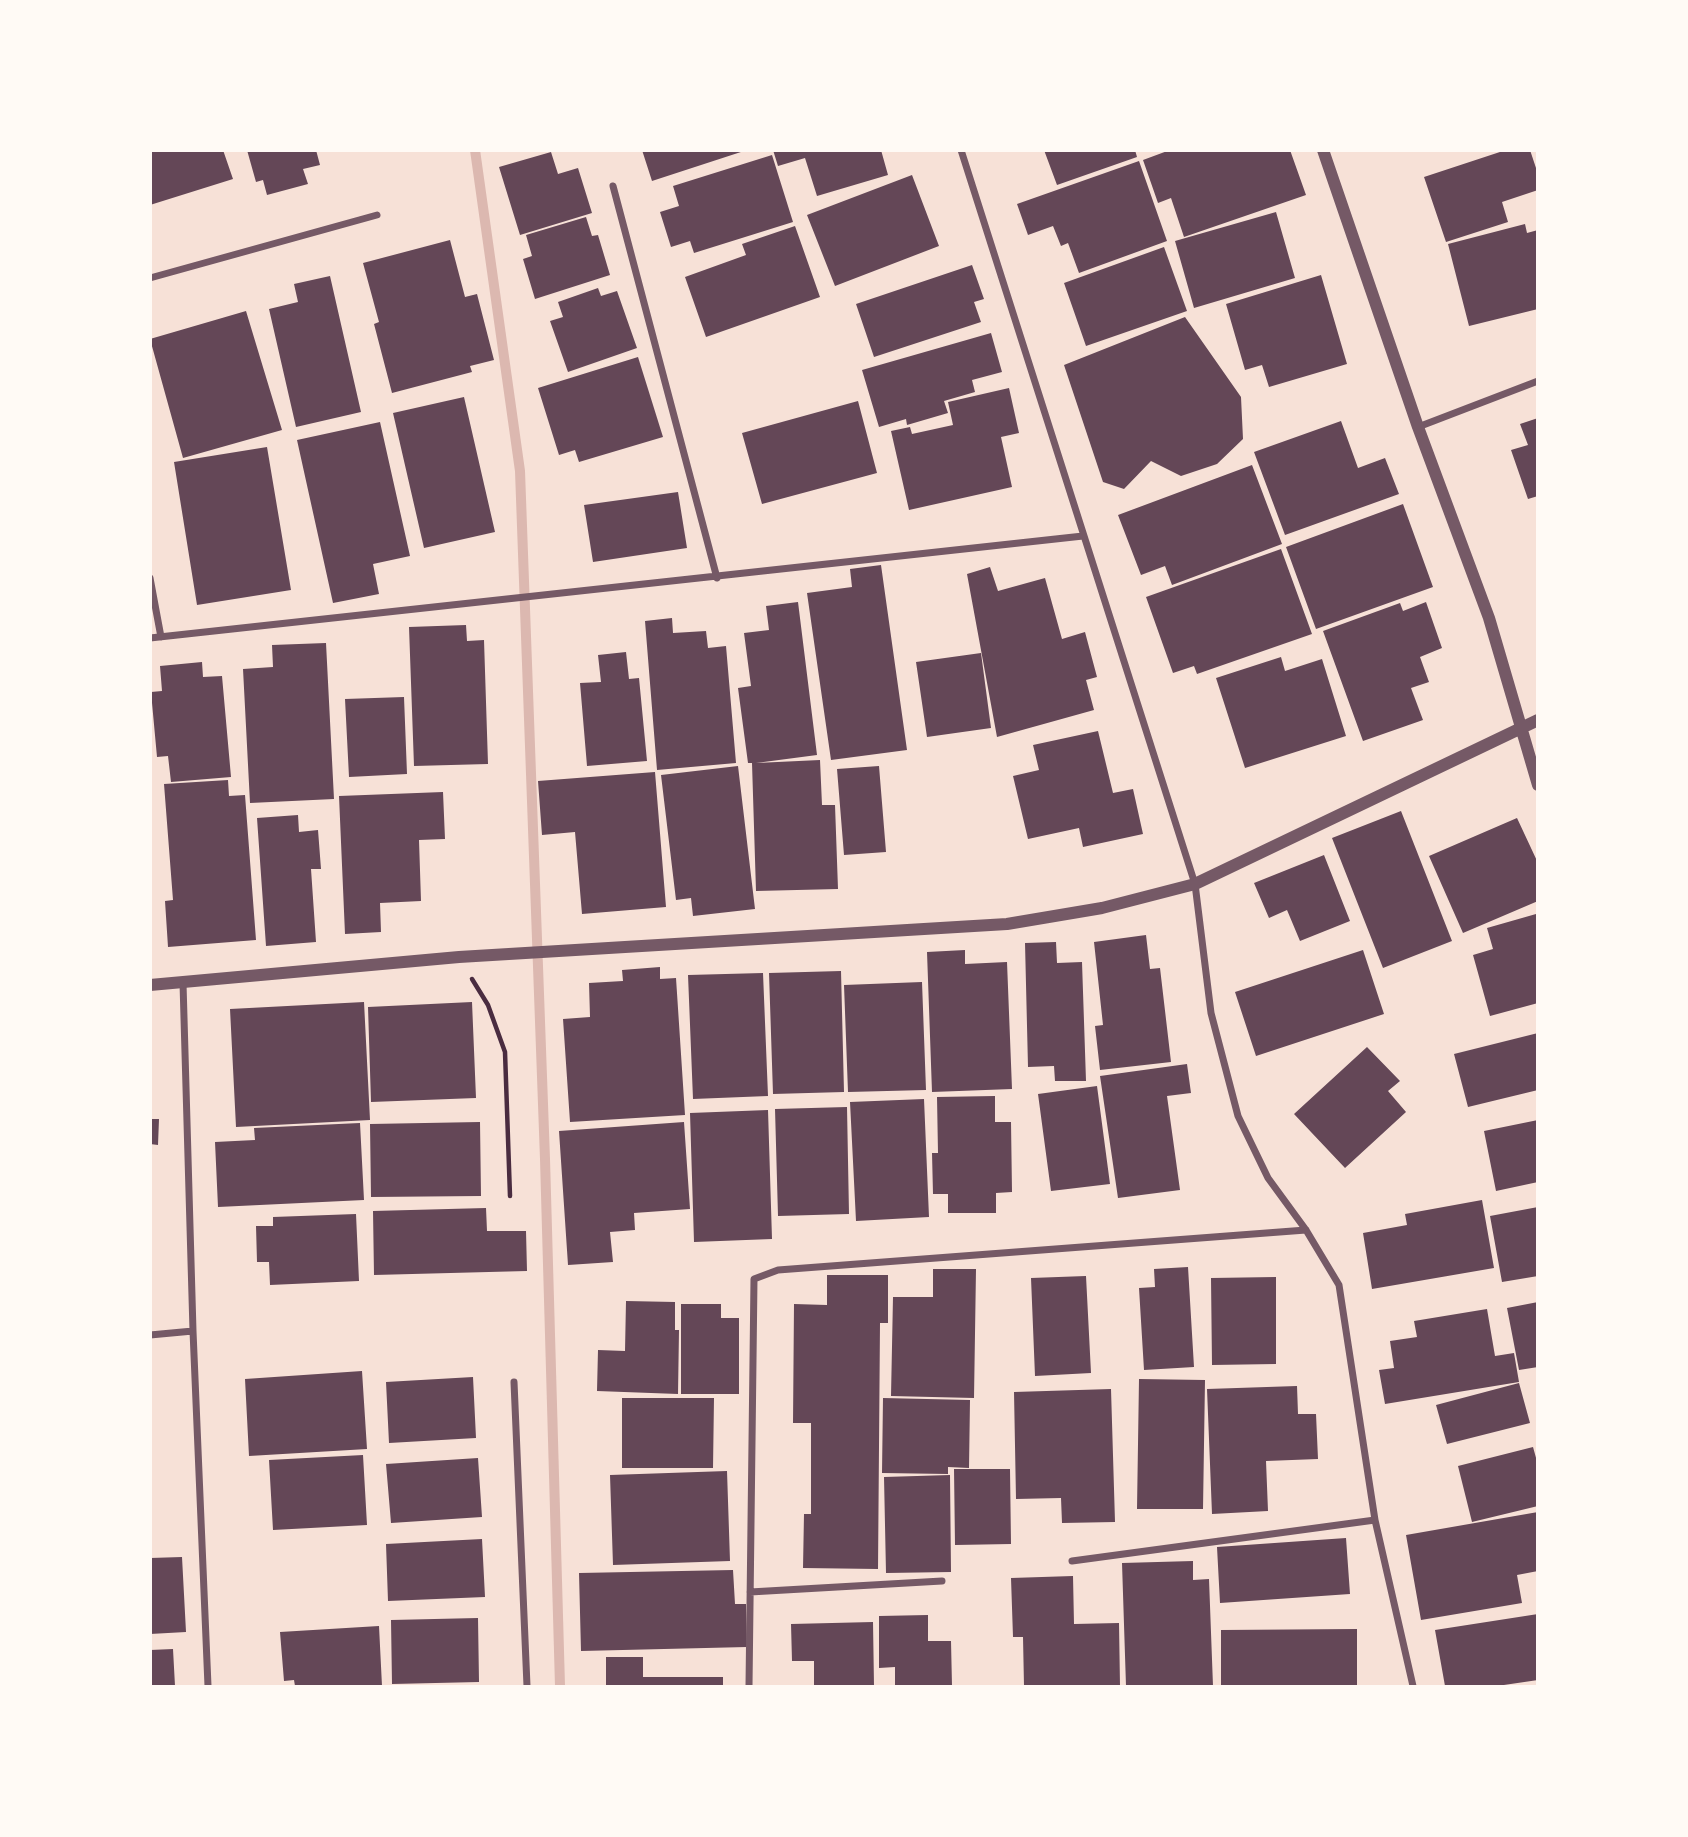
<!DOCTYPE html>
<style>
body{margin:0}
#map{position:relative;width:1688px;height:1837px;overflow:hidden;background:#f7e1d7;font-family:Raleway,sans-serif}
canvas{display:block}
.frame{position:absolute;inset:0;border:152px solid #fffaf5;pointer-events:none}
</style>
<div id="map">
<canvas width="1688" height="1837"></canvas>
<div class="frame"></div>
</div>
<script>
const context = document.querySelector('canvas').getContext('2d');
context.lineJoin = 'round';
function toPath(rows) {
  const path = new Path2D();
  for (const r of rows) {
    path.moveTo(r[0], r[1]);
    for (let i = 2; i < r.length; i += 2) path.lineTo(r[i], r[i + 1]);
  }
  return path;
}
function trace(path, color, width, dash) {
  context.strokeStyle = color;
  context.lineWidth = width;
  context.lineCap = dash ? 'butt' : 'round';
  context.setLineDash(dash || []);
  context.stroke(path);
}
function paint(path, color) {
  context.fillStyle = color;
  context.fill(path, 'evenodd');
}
const stream = toPath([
 [475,150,520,471,545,1159,560,1686]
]);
const building = toPath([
 [150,150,223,150,233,179,150,205],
 [247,150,316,150,320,165,303,169,308,184,267,195,263,180,256,182],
 [642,150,744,150,744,151,652,181],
 [773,150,881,150,888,175,817,196,805,158,778,166],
 [1044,150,1135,150,1137,157,1057,185],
 [1170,150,1290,150,1306,195,1184,237,1171,198,1158,203,1143,160],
 [1506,150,1530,150,1538,174,1538,190,1502,202,1508,222,1446,242,1424,177],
 [551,152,558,174,578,168,592,213,520,235,499,167],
 [772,155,793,222,694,253,690,241,671,247,660,212,679,206,673,186],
 [1139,161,1167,241,1079,273,1068,243,1061,246,1053,226,1028,235,1017,204],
 [912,175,939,246,835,286,807,215],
 [1276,212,1295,278,1194,308,1175,241],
 [586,217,592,236,598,235,610,275,535,299,523,259,532,256,526,235],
 [1525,224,1527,233,1538,230,1538,309,1469,326,1448,244],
 [795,226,820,297,706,337,685,277,746,255,742,244],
 [450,240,465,297,477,294,494,360,470,366,472,372,392,393,374,324,379,322,363,263],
 [1164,247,1187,311,1086,346,1064,283],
 [972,265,984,299,974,302,981,322,874,357,856,304],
 [1321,275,1347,364,1269,387,1262,365,1245,370,1226,304],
 [330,276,361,412,296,427,269,309,298,302,294,284],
 [598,288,601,296,617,291,637,348,568,372,550,321,563,317,558,302],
 [246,311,282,430,183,458,150,339],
 [1185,317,1241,397,1243,439,1217,464,1181,476,1151,461,1124,489,1103,482,1064,365],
 [991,333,1002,372,972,380,975,392,944,401,948,413,907,425,906,419,879,427,862,370],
 [638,357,663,437,579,462,575,450,559,455,538,388],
 [1009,388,1019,433,1001,437,1012,487,909,510,891,431,910,427,912,434,953,425,948,402],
 [464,397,495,532,424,548,393,413],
 [858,401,877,473,762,504,742,433],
 [1538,418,1538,496,1528,499,1511,450,1528,445,1520,424],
 [1341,421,1358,468,1385,458,1399,494,1285,535,1254,452],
 [380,422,410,556,373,564,379,594,333,603,297,440],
 [267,447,291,590,197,605,174,462],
 [1252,465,1282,544,1172,585,1165,566,1141,575,1118,515],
 [678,492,687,548,593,562,584,505],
 [1403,504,1433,587,1316,629,1286,547],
 [1281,549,1312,634,1197,674,1194,666,1173,673,1146,597],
 [881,565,907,750,831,760,807,593,852,587,850,569],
 [990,567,998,591,1045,578,1062,639,1085,632,1097,677,1086,680,1094,710,997,737,967,574],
 [798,602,817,755,756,763,820,760,822,805,835,805,838,889,756,891,752,763,748,763,738,688,751,686,744,633,769,630,766,606],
 [1426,602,1442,648,1420,657,1429,682,1411,688,1423,720,1363,741,1323,631,1400,603,1403,611],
 [672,618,673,633,706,631,708,648,726,646,736,763,657,770,645,621],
 [466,625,467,641,484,640,488,764,414,766,409,627],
 [326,643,334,799,250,803,243,669,273,667,272,645],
 [626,652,629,679,639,678,647,761,587,766,580,683,601,682,598,655],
 [981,653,991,728,927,737,916,662],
 [1281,657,1285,671,1322,659,1346,736,1245,768,1216,678],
 [202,662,203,677,222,676,231,777,171,782,168,756,157,757,151,692,162,691,160,666],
 [404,697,407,774,349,777,345,699],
 [1098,731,1113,793,1133,789,1143,834,1083,847,1079,828,1028,839,1013,776,1039,770,1033,745],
 [738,766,755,909,693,916,691,898,676,900,661,775],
 [879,766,886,852,844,855,837,769],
 [655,772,666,907,582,914,575,832,542,835,538,781],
 [228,780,229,796,245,795,256,940,168,947,165,901,173,900,164,784],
 [443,792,445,839,419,840,421,901,380,903,381,932,345,934,339,796],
 [1401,811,1452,941,1383,968,1332,838],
 [298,815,299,832,318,830,321,869,311,869,316,942,266,946,257,818],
 [1517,818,1538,863,1538,901,1463,933,1429,856],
 [1324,855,1350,921,1300,941,1287,910,1269,918,1254,883],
 [1536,914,1538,1003,1490,1016,1473,955,1493,949,1487,928],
 [1146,935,1150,969,1160,968,1171,1062,1100,1070,1095,1026,1103,1025,1094,942],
 [1056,942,1057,963,1082,962,1086,1081,1055,1081,1054,1066,1028,1067,1025,943],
 [965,950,965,964,1007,962,1012,1089,932,1092,927,952],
 [1363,950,1384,1014,1256,1056,1235,992],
 [660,967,660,979,676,978,685,1115,570,1122,563,1019,590,1017,589,983,623,981,622,970],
 [841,971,844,1092,773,1094,769,973],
 [763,973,768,1096,693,1099,688,975],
 [922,982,926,1090,848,1092,844,985],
 [364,1002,370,1120,236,1127,230,1009],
 [472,1002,476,1098,371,1102,368,1007],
 [1538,1033,1538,1090,1468,1107,1454,1054],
 [1367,1047,1400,1081,1388,1091,1406,1112,1345,1168,1294,1114],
 [1187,1064,1191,1093,1167,1096,1180,1190,1118,1198,1100,1076],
 [1097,1086,1110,1184,1051,1191,1038,1094],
 [995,1096,995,1122,1011,1122,1012,1192,996,1193,996,1213,948,1213,948,1194,933,1194,932,1153,938,1153,937,1097],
 [924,1099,929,1217,856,1221,850,1102],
 [847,1107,849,1214,778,1216,775,1109],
 [768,1110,772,1239,694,1242,690,1113],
 [150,1119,159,1119,158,1145,150,1144],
 [1538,1120,1538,1182,1496,1191,1484,1131],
 [480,1122,481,1196,371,1197,370,1124],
 [684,1122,690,1209,634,1213,635,1230,610,1232,613,1262,568,1265,559,1131],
 [360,1123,364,1200,218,1207,215,1142,255,1140,254,1128],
 [1482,1200,1494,1268,1372,1289,1363,1233,1407,1225,1405,1214],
 [1538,1207,1538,1276,1502,1282,1490,1216],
 [486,1208,487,1231,526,1231,527,1271,374,1275,373,1211],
 [356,1214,359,1281,270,1285,269,1262,257,1262,256,1226,273,1226,273,1217],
 [1188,1267,1194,1367,1144,1370,1139,1288,1155,1287,1154,1269],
 [933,1269,976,1269,974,1398,891,1396,893,1297,933,1297],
 [827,1275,888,1275,888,1323,880,1323,878,1569,803,1568,804,1514,811,1514,811,1423,793,1423,794,1304,827,1305],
 [1086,1276,1091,1373,1035,1376,1031,1278],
 [1276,1277,1276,1364,1212,1365,1211,1278],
 [626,1301,675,1302,675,1330,679,1330,678,1394,597,1391,598,1350,625,1351],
 [1538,1302,1538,1367,1519,1370,1507,1308],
 [681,1304,721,1304,721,1318,739,1318,739,1394,681,1394],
 [1487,1309,1495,1356,1514,1353,1519,1382,1385,1404,1379,1370,1394,1368,1390,1341,1417,1337,1414,1321],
 [362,1371,367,1449,249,1456,245,1379],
 [473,1377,476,1438,389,1443,386,1382],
 [1139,1379,1205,1380,1203,1509,1137,1509],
 [1519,1383,1530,1423,1447,1444,1436,1405],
 [1297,1386,1298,1414,1316,1414,1318,1459,1266,1461,1268,1511,1212,1514,1207,1389],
 [1111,1389,1115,1522,1062,1523,1061,1498,1016,1499,1014,1392],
 [622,1398,714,1398,713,1468,622,1468],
 [883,1398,970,1400,969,1468,948,1467,948,1474,882,1473],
 [1533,1447,1538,1465,1538,1506,1472,1522,1458,1466],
 [363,1455,367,1525,273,1530,269,1460],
 [478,1458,482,1517,391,1523,386,1464],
 [954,1469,1010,1469,1011,1544,955,1545],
 [727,1471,730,1561,613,1565,610,1475],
 [950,1475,951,1572,886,1573,884,1477],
 [1538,1512,1538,1571,1517,1575,1522,1603,1421,1620,1406,1535],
 [1346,1538,1350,1594,1220,1603,1217,1547],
 [482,1539,485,1597,388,1601,386,1544],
 [182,1557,186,1632,150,1634,150,1558],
 [1193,1561,1193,1580,1209,1579,1213,1686,1126,1686,1122,1563],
 [733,1570,735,1604,746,1604,747,1647,581,1651,579,1573],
 [1073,1576,1074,1624,1119,1623,1120,1686,1024,1686,1023,1637,1013,1637,1011,1578],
 [1538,1614,1538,1680,1497,1686,1445,1686,1435,1630],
 [928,1615,928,1641,951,1641,952,1686,895,1686,895,1667,879,1668,879,1616],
 [478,1618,479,1682,392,1684,391,1620],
 [873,1622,874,1686,814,1686,814,1661,792,1661,791,1624],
 [379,1626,382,1686,295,1686,294,1680,284,1681,280,1632],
 [1357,1629,1357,1686,1221,1686,1221,1630],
 [173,1649,175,1686,150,1686,150,1650],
 [606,1657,643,1657,643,1677,723,1677,723,1686,606,1686]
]);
const path = toPath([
 [472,979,488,1005,505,1052,510,1196]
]);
const minor = toPath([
 [961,150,1195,884,1211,1013,1238,1116,1268,1178,1306,1230,1339,1285,1375,1520,1413,1686],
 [613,186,717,578],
 [150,278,377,215],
 [1418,427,1538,381],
 [150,578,161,637],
 [150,638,1083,536],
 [183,983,193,1331,208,1686],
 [150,1335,193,1331],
 [514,1382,527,1686],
 [1072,1561,1375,1520],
 [750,1592,942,1581],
 [749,1686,754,1279,778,1270,1306,1230]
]);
const tertiary = toPath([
 [1323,150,1418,427,1489,618,1538,785],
 [150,985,459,957,1007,924,1102,908,1195,884,1538,720]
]);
trace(stream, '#dcb8b0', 10);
paint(building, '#644757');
trace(path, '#4a2c40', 4.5);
trace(minor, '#755966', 7);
trace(tertiary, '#755966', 12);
</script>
